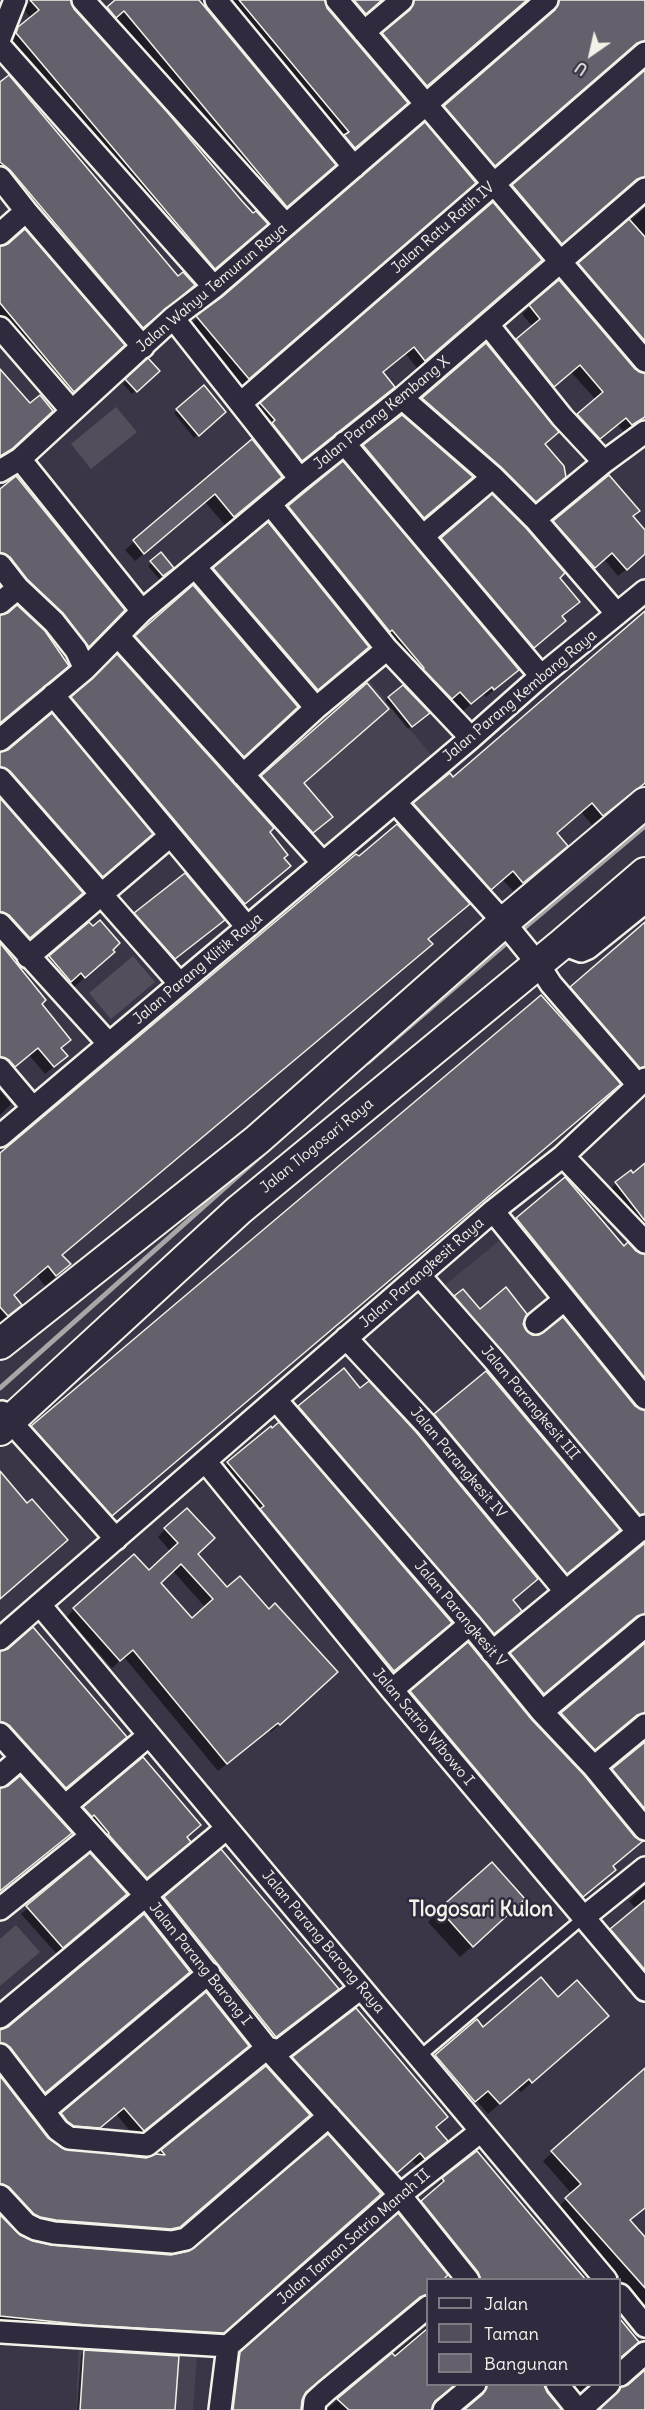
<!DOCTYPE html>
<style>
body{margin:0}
#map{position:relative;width:645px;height:2410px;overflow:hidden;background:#3b3647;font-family:Delius,sans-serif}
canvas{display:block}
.legend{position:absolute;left:426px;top:2278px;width:195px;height:108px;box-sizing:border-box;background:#2f2a3d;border:2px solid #7e7a81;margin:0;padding:8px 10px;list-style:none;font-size:18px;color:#f4f1e8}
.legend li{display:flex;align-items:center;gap:12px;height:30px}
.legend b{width:30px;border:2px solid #7e7a81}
.north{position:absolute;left:561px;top:24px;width:60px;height:60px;-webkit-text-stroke:4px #2f2a3d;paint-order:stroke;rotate:214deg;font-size:16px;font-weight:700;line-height:24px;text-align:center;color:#f4f1e8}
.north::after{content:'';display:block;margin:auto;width:21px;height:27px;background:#f4f1e8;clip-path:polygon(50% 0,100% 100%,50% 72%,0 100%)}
</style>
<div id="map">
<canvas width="645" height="2410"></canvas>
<ul class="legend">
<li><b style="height:8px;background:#2f2a3d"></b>Jalan</li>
<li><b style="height:16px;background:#534e5c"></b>Taman</li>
<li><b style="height:16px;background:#65616c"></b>Bangunan</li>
</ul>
<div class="north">U</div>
</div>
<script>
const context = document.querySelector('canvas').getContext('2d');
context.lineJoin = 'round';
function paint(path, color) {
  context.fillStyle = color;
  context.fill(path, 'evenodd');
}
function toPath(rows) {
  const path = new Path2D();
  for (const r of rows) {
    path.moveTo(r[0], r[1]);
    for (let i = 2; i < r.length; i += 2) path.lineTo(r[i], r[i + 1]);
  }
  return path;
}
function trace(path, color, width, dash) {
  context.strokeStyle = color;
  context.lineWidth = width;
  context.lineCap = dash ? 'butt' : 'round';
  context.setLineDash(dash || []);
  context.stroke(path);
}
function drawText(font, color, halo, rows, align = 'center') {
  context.font = font + ' Delius,sans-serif';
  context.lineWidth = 5;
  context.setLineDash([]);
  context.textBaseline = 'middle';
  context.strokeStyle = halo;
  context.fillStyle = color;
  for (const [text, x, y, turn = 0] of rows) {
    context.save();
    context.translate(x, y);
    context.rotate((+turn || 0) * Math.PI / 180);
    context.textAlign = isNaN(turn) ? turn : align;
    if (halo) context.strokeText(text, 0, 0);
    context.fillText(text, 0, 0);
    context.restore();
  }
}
const built = toPath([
 [367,678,437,762,323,857,252,774],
 [505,1236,558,1300,492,1354,439,1290],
 [79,2346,197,2355,193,2410,76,2410]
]);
const green = toPath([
 [116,407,137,432,91,469,71,444],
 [133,956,155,982,111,1019,89,993],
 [16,1925,40,1952,0,1986,0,1939]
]);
const shadow = toPath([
 [32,0,70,0,72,9,258,232,207,276,9,41,10,37,31,18,23,9],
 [118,0,197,0,326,173,278,214,116,18,107,24,100,16],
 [224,0,324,0,326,9,398,111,346,155],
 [339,0,382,0,357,21],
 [404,0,527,0,419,93,375,42,406,14,407,7],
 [549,0,645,0,645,51,640,48,627,51,487,173,437,115,548,18,552,7],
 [645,72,645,189,642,185,634,184,627,187,553,251,505,194],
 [0,84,186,293,135,335,0,177],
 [466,190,240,386,189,325,223,298],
 [645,208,645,358,571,272],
 [9,245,115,353,65,399,0,320,0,247],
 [540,260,417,368,405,353,382,373,393,387,294,468,254,412,261,404],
 [559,282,634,371,645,375,645,416,624,432,617,424,592,446,570,423,596,400,571,372,546,394,509,348,533,327,522,314],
 [486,345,544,444,555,485,526,509,414,407],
 [148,360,158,371,132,394,123,384],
 [177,410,221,416,194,438,174,413],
 [402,417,464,485,416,525,356,454],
 [252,441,280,477,225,525,205,502,135,561,125,550],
 [0,492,123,610,80,654,0,564],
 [289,507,509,677,486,697,483,694,463,711,452,699,443,706,281,515],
 [631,517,645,533,645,554,618,576,604,559,587,574,547,529,554,522],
 [268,524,359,655,309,697,206,577],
 [442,539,558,578,578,602,561,617,556,628,525,654,434,547],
 [161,554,168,571,159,579,148,566],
 [645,613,645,782,592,825,581,812,555,834,556,855,513,891,502,879,481,898,405,814,414,804,453,779],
 [136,637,288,715,235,763,129,645],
 [366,685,302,783,327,820,309,836,259,780],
 [403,687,424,716,408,729,385,701],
 [72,698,268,832,283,858,281,874,236,911,64,706],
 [0,754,143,842,94,883,0,778],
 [0,801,73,901,21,945,0,923],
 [135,914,223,920,163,970,124,926],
 [89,924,101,963,73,988,68,984,58,992,38,969],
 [645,924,645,1069,637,1076,561,998],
 [427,940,61,1256,69,1264,58,1275,45,1286,37,1276,12,1296,20,1305,0,1322,0,1155],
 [0,946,40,1005,60,1049,58,1063,45,1074,29,1055,6,1074,0,1068],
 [0,1091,11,1104,0,1115],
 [609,1094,102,1525,22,1437,32,1427],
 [645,1165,645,1239,608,1191,630,1172,632,1175],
 [565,1179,623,1248,642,1256,645,1255,645,1395,509,1227],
 [455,1297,479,1311,522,1326,525,1333,634,1407,645,1412,645,1525,448,1305],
 [299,1407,512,1601,512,1619,485,1641,291,1416],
 [435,1415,610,1538,559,1580,428,1423],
 [270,1428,442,1630,386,1678,220,1471],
 [165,1529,196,1554,227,1589,328,1680,271,1732,269,1730,218,1771,124,1657,112,1668,67,1617,74,1609,149,1572,171,1552,158,1537],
 [173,1571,206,1608,191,1620,159,1584],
 [645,1544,645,1624,640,1621,627,1624,535,1701,504,1662],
 [468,1644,612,1867,606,1877,574,1904,403,1700],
 [645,1645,645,1723,640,1720,628,1722,586,1756,554,1722],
 [0,1653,117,1745,57,1795,0,1732],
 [645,1743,645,1826,605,1778],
 [84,1808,186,1838,181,1849,138,1885,77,1816],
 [221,1851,337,1988,265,2044,156,1907],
 [90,1855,119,1901,56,1953,21,1914],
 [491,1864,512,1911,460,1957,428,1922],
 [645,1886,645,1987,603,1938,636,1909,629,1901],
 [180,1980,37,2100,0,2053,0,2032],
 [558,1999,607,2016,521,2092,517,2089,488,2114,476,2100,463,2111,425,2067,476,2021,483,2029],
 [239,2054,136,2138,116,2114,91,2135,54,2122,62,2114],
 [293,2058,438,2149,417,2166,412,2160,388,2179,286,2066],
 [265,2068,301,2123,171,2235,47,2228,0,2194,0,2078,47,2139,67,2152,146,2159,157,2156],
 [645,2070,645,2207,629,2221,645,2239,645,2307,557,2208,572,2194,543,2161],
 [476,2153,584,2280,470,2280,414,2210,437,2190,435,2187,443,2179],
 [371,2202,214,2340,0,2325,0,2217,16,2234,33,2243,53,2247,175,2256],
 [398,2216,449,2280,428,2280,428,2305,423,2302,410,2305,304,2393,301,2399,301,2410,227,2410,233,2362],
 [428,2326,428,2384,454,2384,434,2401,430,2410,326,2410],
 [85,2351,174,2410,77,2410,81,2355],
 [477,2384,544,2384,545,2392,560,2410,466,2410,476,2401,480,2391],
 [558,2384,588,2384,572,2399]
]);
const stream = toPath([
 [518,933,645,826],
 [368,1062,511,939],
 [0,1388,264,1153]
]);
const building = toPath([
 [30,0,71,0,74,9,168,113,242,201,253,213,256,211,268,224,215,269,16,33,18,27,39,10,30,0],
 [115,0,199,0,336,165,287,207,124,11,116,18,107,7,115,0],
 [239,0,325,0,327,8,408,103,355,148,344,135,349,132,239,0],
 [354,0,382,0,366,14,354,0],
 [414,0,527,0,427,86,382,33,410,10,414,0],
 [559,0,645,0,645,41,637,43,495,166,444,106,555,10,559,0],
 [645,70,645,177,637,179,562,244,512,185,645,70],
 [9,75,178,276,183,272,195,285,143,328,10,170,0,162,0,82,9,75],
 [425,122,476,183,249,379,196,316,222,297,425,122],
 [493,202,542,260,425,361,414,347,383,372,395,387,302,461,272,423,275,420,260,403,493,202],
 [629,219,645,237,645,341,578,263,629,219],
 [25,229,125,345,74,392,0,303,0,246,8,244,25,229],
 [559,280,635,369,645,373,645,417,632,425,626,418,600,439,577,414,603,392,580,365,554,387,516,339,540,319,529,305,559,280],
 [486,343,559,432,545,444,564,466,566,477,536,502,501,467,422,398,486,343],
 [148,358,160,371,137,392,125,379,148,358],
 [0,369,30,403,40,395,53,411,12,449,0,456,0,369],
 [204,385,226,412,199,436,176,409,204,385],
 [402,415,473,477,424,518,363,445,402,415],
 [252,439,282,477,234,517,215,494,144,554,133,540,252,439],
 [343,461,519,670,494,690,492,687,471,704,460,692,452,699,423,669,424,668,392,630,390,632,288,506,343,461],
 [609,475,640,511,633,516,645,530,645,554,627,570,612,553,595,568,553,521,609,475],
 [16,476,125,610,89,647,63,613,27,579,10,557,0,553,0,489,16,476],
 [492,494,526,528,565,573,560,578,580,602,562,616,566,621,534,648,441,538,492,494],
 [268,522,369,647,318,690,213,568,268,522],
 [161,552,174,568,163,576,150,561,161,552],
 [193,585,298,707,244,757,135,636,193,585],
 [17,605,45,631,69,666,0,723,0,615,8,613,17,605],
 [645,611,645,783,603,816,592,803,557,833,568,846,523,883,513,871,491,890,413,803,450,773,453,777,645,611],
 [117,654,274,828,270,832,288,855,284,858,291,866,245,904,71,697,117,654],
 [367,683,389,709,304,783,333,817,313,833,261,776,367,683],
 [403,685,430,713,412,727,388,697,403,685],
 [52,713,153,834,103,877,10,771,0,767,0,752,8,750,52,713],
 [0,798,83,893,30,938,9,915,0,912,0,798],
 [397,824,470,904,428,939,433,944,62,1255,71,1264,56,1276,48,1266,14,1295,22,1305,8,1316,0,1307,0,1153,356,854,359,856,397,824],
 [185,873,225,920,175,959,134,913,185,873],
 [100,920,120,943,113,950,115,952,85,978,81,973,71,982,49,956,89,922,93,926,100,920],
 [645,922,645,1067,640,1068,570,987,645,922],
 [0,943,46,1000,42,1004,71,1040,61,1048,68,1056,54,1067,38,1048,15,1067,9,1060,0,1057,0,943],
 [541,995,621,1084,112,1516,31,1426,541,995],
 [645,1163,645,1221,615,1182,631,1170,633,1173,645,1163],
 [565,1177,624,1246,628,1242,636,1251,645,1254,645,1378,516,1218,565,1177],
 [506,1287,527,1314,523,1324,527,1331,532,1335,539,1335,563,1317,635,1406,645,1410,645,1514,640,1515,454,1296,463,1289,480,1309,506,1287],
 [344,1368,360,1388,369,1381,416,1432,538,1579,513,1600,522,1611,494,1634,298,1406,344,1368],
 [486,1371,620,1530,567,1574,434,1414,486,1371],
 [279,1422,452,1623,394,1671,260,1509,264,1506,227,1462,271,1426,272,1428,279,1422],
 [0,1471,27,1503,32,1499,68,1540,0,1599,0,1471],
 [187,1508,215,1538,198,1554,227,1587,240,1576,269,1609,275,1603,338,1672,280,1725,278,1723,227,1764,133,1650,120,1661,73,1608,134,1554,149,1570,178,1543,164,1528,187,1508],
 [181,1564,213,1599,192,1618,161,1583,181,1564],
 [645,1543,645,1614,637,1616,544,1694,510,1653,645,1543],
 [33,1627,127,1737,66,1788,9,1725,0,1722,0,1651,8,1649,33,1627],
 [468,1642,532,1720,584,1775,635,1837,643,1841,613,1866,616,1870,583,1897,410,1691,468,1642],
 [645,1643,645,1713,637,1715,595,1750,561,1713,645,1643],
 [645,1742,645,1809,612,1769,645,1742],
 [143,1757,201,1825,187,1837,191,1842,147,1878,108,1834,109,1833,94,1815,92,1817,83,1807,143,1757],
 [20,1776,72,1833,0,1891,0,1788,8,1786,20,1776],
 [221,1849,339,1989,276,2037,164,1897,221,1849],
 [90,1853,127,1894,63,1948,26,1906,90,1853],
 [492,1862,525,1899,473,1947,439,1909,492,1862],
 [645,1900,645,1970,610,1929,645,1900],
 [144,1914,190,1972,45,2093,10,2047,0,2043,0,2030,8,2027,144,1914],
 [541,1977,558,1997,577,1980,609,2016,532,2083,529,2079,500,2104,488,2091,475,2102,435,2055,477,2019,483,2027,541,1977],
 [206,1992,249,2046,144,2131,124,2108,100,2128,74,2126,67,2121,61,2113,206,1992],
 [356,2008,448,2117,436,2127,448,2141,425,2159,420,2153,397,2173,292,2057,356,2008],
 [266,2066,310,2115,180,2227,171,2229,56,2220,40,2217,34,2214,9,2187,0,2184,0,2076,48,2138,62,2148,146,2158,156,2154,165,2155,161,2150,266,2066],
 [645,2068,645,2208,630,2220,645,2237,645,2288,565,2198,581,2184,551,2151,645,2068],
 [328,2134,381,2194,224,2333,86,2325,0,2316,0,2215,20,2235,33,2241,51,2245,171,2255,189,2251,328,2134],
 [477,2151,535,2220,586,2280,481,2280,478,2272,421,2201,444,2181,442,2178,477,2151],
 [398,2213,448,2275,443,2280,428,2280,428,2294,420,2297,306,2392,302,2400,301,2410,233,2410,240,2352,398,2213],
 [620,2319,639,2342,620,2358,620,2319],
 [428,2328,428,2385,455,2385,435,2401,432,2410,349,2410,337,2399,392,2353,395,2356,428,2328],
 [84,2350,179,2356,175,2410,80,2410,84,2350],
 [645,2370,645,2410,599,2410,621,2387,628,2385,645,2370],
 [487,2385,544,2385,547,2392,562,2410,464,2410,483,2394,487,2385]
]);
const lane = toPath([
 [419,2057,583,1918]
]);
const street = toPath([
 [83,0,286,225],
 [216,0,354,167],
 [337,0,645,361],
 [364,32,402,0],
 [0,38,15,0],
 [0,46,214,287],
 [0,178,26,211,143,347],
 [0,234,26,211],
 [173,318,300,479],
 [489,326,562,417,604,462],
 [0,328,72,411],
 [402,398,493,477,535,519,617,614],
 [241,403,645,53],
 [344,443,541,676],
 [20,459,142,611],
 [0,471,20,459,173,318,214,287,547,0],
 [270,504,387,649,471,738],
 [535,519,604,462,645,432],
 [423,536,493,477],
 [0,565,18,588,54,622,76,650,85,669],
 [196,568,316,708],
 [0,603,18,588],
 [118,636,323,863],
 [53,695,247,927],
 [0,740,85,669,142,611,300,479,402,398,645,189],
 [243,775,316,708,387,649],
 [0,779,180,984],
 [395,802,507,926,538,964,551,984,638,1085],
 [0,924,109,1044],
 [562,944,581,951,588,948,645,902],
 [28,957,170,836],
 [0,1069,33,1108],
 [0,1136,471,738,541,676,645,591],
 [563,1156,645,1242],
 [493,1211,645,1398],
 [420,1276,495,1361,638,1532],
 [536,1323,564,1300],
 [346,1338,426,1424,565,1591],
 [276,1400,470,1624,542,1712,594,1767,645,1829],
 [2,1412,116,1539],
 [205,1461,392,1690,645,1990],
 [40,1605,606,2280],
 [0,1639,493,1211,563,1156,645,1079],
 [492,1652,645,1526],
 [392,1690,470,1624],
 [542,1712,645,1626],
 [0,1734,147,1897,267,2048,400,2195,468,2280],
 [594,1767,645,1725],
 [0,1776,20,1759],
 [65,1806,148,1736],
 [0,1909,91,1836],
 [583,1918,645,1868],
 [0,2017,227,1828],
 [0,2055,58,2130,69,2138,147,2145,267,2048,279,2051,361,1988],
 [45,2110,209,1973],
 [0,2196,26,2224,36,2229,54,2233,172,2242,186,2239,329,2116],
 [620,2295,645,2326],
 [0,2332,228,2346,220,2410],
 [228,2346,400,2195,481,2131],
 [620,2375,645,2353],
 [557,2384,578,2410],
 [314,2410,315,2401,326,2391,428,2307],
 [444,2410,475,2384],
 [580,2410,609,2384]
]);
const secondary = toPath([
 [0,1344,257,1140,504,922,645,803],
 [0,1430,239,1210,562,944,645,873]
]);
const streetNames = [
 ["Jalan Ratu Ratih IV",443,228,-41],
 ["Jalan Wahyu Temurun Raya",212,288,-40],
 ["Jalan Parang Kembang X",382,413,-39],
 ["Jalan Parang Kembang Raya",520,696,-40],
 ["Jalan Parang Klitik Raya",198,969,-40],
 ["Jalan Tlogosari Raya",317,1146,-39],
 ["Jalan Parangkesit Raya",422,1273,-41],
 ["Jalan Parangkesit III",530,1403,50],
 ["Jalan Parangkesit IV",458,1463,50],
 ["Jalan Parangkesit V",460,1614,50],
 ["Jalan Satrio Wibowo I",423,1727,50],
 ["Jalan Parang Barong Raya",323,1942,50],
 ["Jalan Parang Barong I",200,1964,51],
 ["Jalan Taman Satrio Manah II",354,2237,-41]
];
const districtNames = [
 ["Tlogosari Kulon",481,1910]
];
paint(built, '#484352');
paint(green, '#534e5c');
paint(shadow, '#0007');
trace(stream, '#aaa6a7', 5);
paint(building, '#65616c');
trace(building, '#f4f1e8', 1.5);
trace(lane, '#f4f1e8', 15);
trace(street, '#f4f1e8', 26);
trace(secondary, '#f4f1e8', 34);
trace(lane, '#2f2a3d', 10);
trace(street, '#2f2a3d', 21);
trace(secondary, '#2f2a3d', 30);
drawText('15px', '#f4f1e8', '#2f2a3d', streetNames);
drawText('bold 21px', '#f4f1e8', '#2f2a3d', districtNames);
</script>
